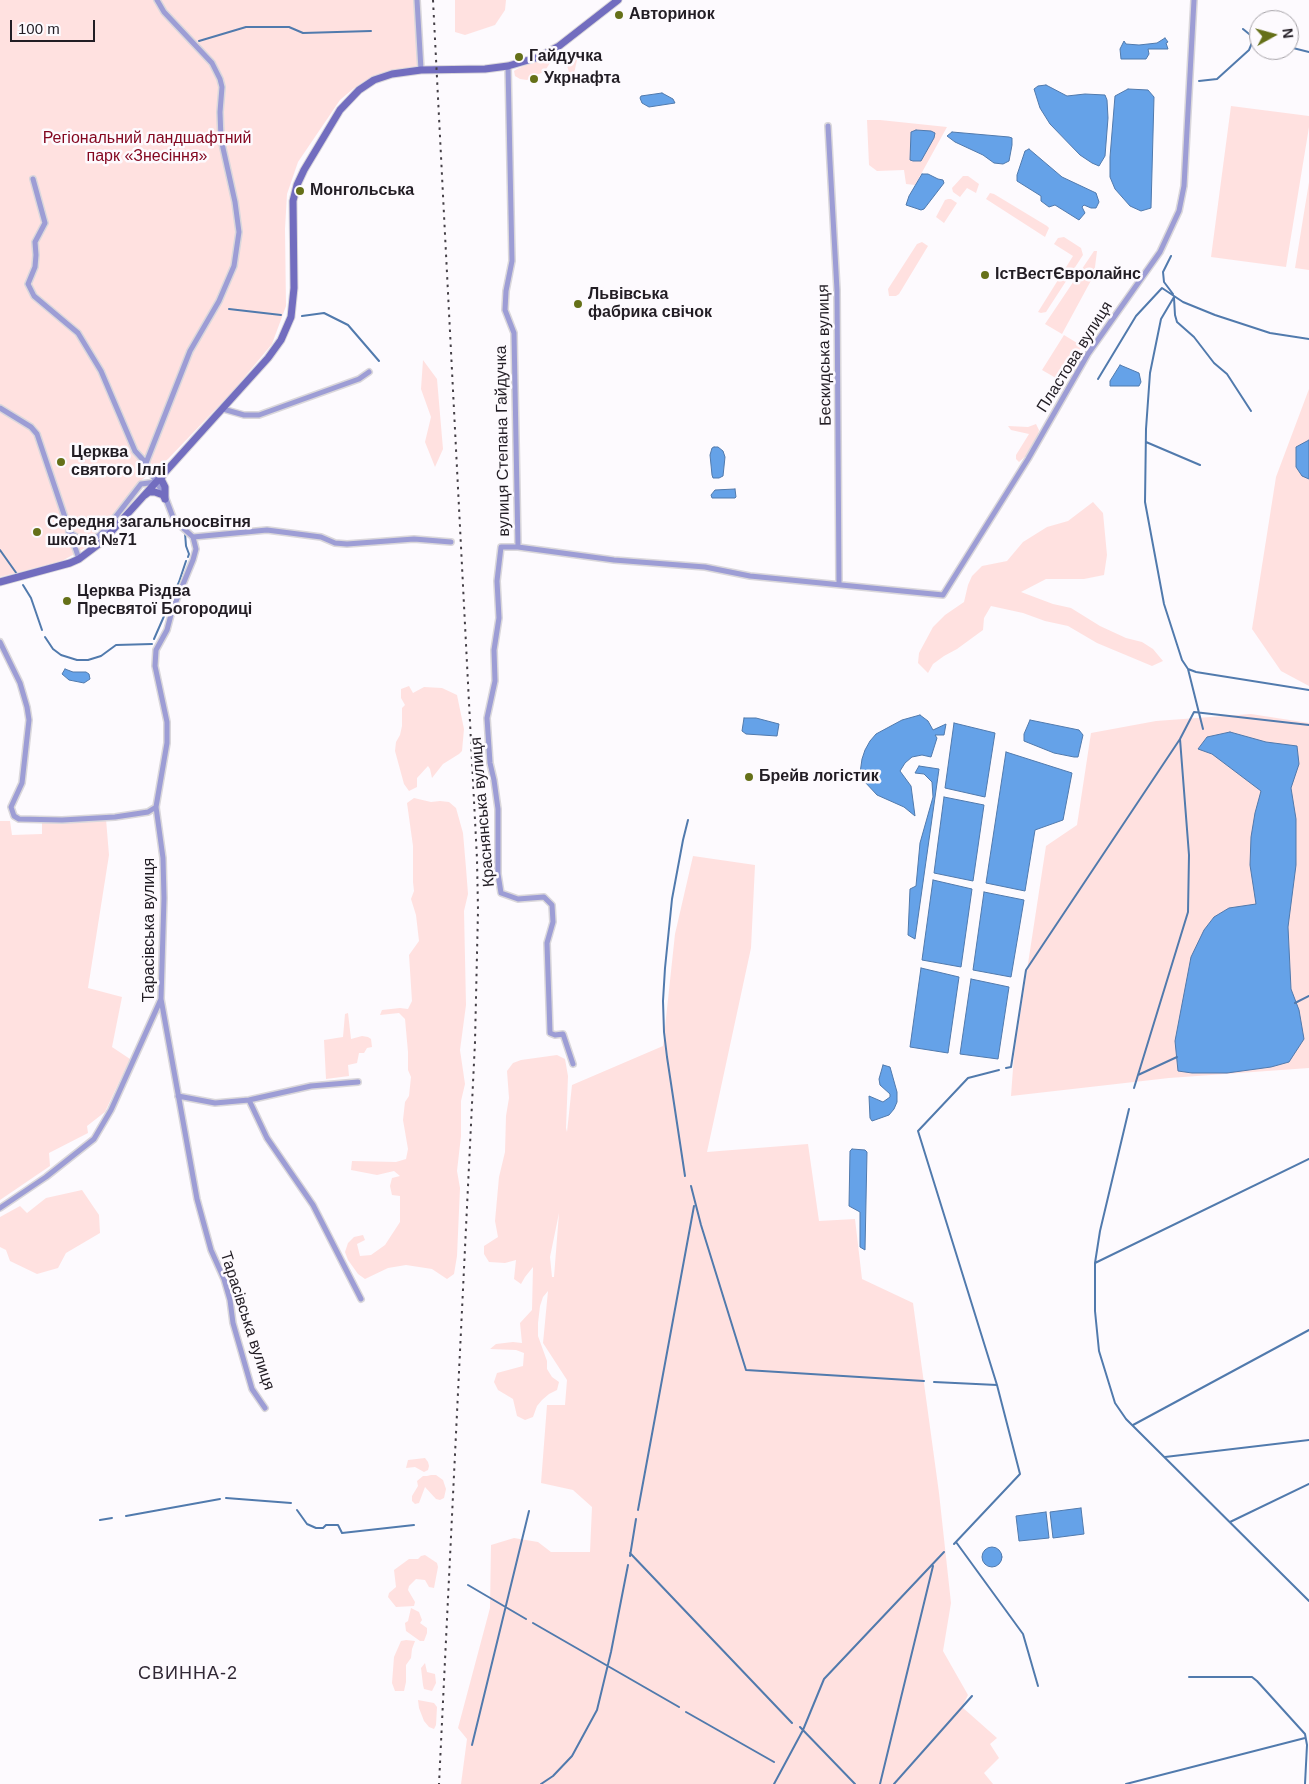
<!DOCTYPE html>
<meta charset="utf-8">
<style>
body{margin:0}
#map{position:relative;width:1309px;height:1784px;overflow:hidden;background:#fdfafe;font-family:Helvetica,sans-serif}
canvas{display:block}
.north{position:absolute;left:1249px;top:10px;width:50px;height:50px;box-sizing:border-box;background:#fdfafe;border:1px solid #a5a2a7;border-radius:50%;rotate:83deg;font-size:14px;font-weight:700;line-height:20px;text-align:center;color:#221d24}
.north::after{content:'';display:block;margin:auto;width:18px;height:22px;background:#657018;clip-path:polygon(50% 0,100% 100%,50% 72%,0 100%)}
.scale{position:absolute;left:10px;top:20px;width:85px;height:22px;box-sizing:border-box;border:2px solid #221d24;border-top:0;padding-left:6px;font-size:15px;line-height:18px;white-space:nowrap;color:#221d24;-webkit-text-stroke:4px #fdfafe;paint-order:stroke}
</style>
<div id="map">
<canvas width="1309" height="1784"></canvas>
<div class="north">N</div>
<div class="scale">100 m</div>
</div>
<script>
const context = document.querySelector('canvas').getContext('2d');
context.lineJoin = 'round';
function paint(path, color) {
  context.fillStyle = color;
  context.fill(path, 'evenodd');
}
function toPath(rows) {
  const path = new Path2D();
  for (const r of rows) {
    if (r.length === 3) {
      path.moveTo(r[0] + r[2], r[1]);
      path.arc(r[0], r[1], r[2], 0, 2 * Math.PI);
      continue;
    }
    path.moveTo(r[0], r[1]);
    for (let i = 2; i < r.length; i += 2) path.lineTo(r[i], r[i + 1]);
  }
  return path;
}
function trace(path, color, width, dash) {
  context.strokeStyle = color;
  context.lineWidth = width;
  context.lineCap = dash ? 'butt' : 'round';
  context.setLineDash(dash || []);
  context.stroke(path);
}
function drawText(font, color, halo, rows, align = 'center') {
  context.font = font + ' Helvetica,sans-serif';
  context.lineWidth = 5;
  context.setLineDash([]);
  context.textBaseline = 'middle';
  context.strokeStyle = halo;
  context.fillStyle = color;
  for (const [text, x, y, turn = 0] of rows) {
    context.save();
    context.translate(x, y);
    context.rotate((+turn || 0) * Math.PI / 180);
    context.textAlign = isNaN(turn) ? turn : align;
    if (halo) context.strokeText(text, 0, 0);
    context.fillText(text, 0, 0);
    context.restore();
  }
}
const green = toPath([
 [0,0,415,0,419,62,416,67,398,69,384,73,363,82,353,89,340,100,298,162,287,194,285,229,286,306,272,344,233,391,168,459,138,483,87,547,62,561,0,577],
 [455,0,506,0,505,10,495,25,465,35,455,32],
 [571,51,577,60,572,83,564,55],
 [548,55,550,56,551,61,545,71,527,80,520,79,515,76,514,71,517,69],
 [1231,106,1309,116,1309,127,1286,267,1211,257],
 [867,120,880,120,947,127,915,185,906,184,904,170,877,171,869,165],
 [963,176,968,176,979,184,976,193,967,188,960,197,953,192,952,188],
 [1309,182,1309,270,1295,268],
 [990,193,994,194,1047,226,1049,228,1045,237,986,199],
 [948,199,951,199,957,203,944,223,936,217,945,200],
 [1064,237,1081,248,1083,255,1046,312,1041,313,1038,312,1073,256,1054,244,1058,238],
 [922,242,928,246,899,294,896,296,889,296,888,289,917,244],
 [1094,251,1097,251,1094,275,1062,334,1045,324],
 [1064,335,1082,346,1061,381,1042,370],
 [423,360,437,379,443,449,435,467,425,442,431,417,421,389],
 [1309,389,1309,686,1281,671,1252,629,1276,477],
 [1036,424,1039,430,1038,435,1027,455,1019,462,1016,459,1016,455,1029,434,1011,430,1008,426,1028,427],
 [1093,502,1103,513,1107,555,1104,575,1084,579,1046,579,1021,592,1053,604,1071,608,1100,626,1126,638,1142,642,1153,649,1163,661,1152,666,1097,643,1068,626,1045,621,1023,613,991,606,984,618,983,630,957,649,944,656,933,664,928,673,918,663,919,653,933,627,945,615,964,602,968,585,972,576,982,566,1007,561,1023,542,1047,527,1068,521],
 [409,686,413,693,424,687,442,688,457,695,464,729,462,751,459,754,443,764,432,778,430,769,428,766,417,778,417,787,409,791,404,784,395,751,396,742,400,735,402,726,402,708,405,705,401,698,401,689],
 [1251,714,1309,723,1309,1068,1169,1078,1011,1096,1014,1055,1046,846,1077,825,1091,733,1156,721],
 [414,798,431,802,440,801,449,802,456,808,463,833,466,868,468,894,464,911,466,1005,460,1050,465,1084,461,1101,461,1136,457,1171,460,1188,457,1256,454,1274,447,1279,432,1269,406,1265,388,1268,365,1279,358,1274,348,1260,345,1252,348,1243,354,1237,363,1235,365,1240,357,1244,360,1256,371,1255,385,1245,400,1222,400,1196,392,1195,390,1186,392,1178,400,1176,394,1171,377,1175,351,1170,352,1161,396,1162,406,1159,408,1149,403,1120,405,1102,409,1096,411,1077,408,1070,408,1052,405,1019,399,1013,380,1015,382,1010,400,1008,408,1009,412,1001,409,955,419,941,416,915,411,899,414,891,413,882,413,846,407,803],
 [106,819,109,855,88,988,122,997,112,1047,130,1059,105,1112,87,1126,88,1133,49,1153,50,1166,0,1200,0,821,10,821,12,835,42,834,42,822],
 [693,856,755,865,751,948,707,1152,808,1144,819,1221,855,1219,862,1279,913,1303,939,1493,951,1603,943,1651,968,1695,962,1707,997,1738,990,1744,999,1758,984,1773,993,1784,461,1784,467,1739,458,1728,490,1608,491,1545,514,1538,538,1542,551,1552,590,1552,592,1507,573,1490,541,1483,547,1405,565,1405,567,1380,543,1343,548,1291,543,1297,540,1306,538,1323,538,1336,547,1361,547,1369,552,1377,559,1382,557,1390,549,1394,542,1400,537,1406,533,1417,525,1420,517,1416,513,1399,498,1390,494,1382,497,1373,523,1366,524,1353,516,1350,490,1349,496,1344,513,1342,522,1343,520,1323,532,1310,533,1267,525,1277,521,1284,514,1279,516,1260,505,1263,489,1262,484,1254,484,1246,498,1237,495,1221,499,1177,505,1152,506,1116,509,1098,507,1071,513,1063,521,1060,557,1055,565,1059,568,1076,566,1128,567,1132,572,1085,663,1046,675,934],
 [559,1213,554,1277,552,1277,550,1257],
 [348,1013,351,1039,362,1036,368,1037,371,1039,372,1047,367,1048,364,1053,359,1053,357,1063,348,1065,349,1076,326,1079,324,1040,343,1037,345,1014],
 [82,1190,99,1215,100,1233,66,1253,58,1268,37,1274,10,1261,6,1250,0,1247,0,1217,20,1206,27,1213,46,1198],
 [425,1458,428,1462,429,1466,428,1470,424,1472,415,1467,406,1468,408,1460],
 [431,1475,436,1475,443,1480,446,1489,444,1498,440,1500,436,1499,425,1487,419,1503,415,1504,412,1501,412,1496,418,1486,417,1481,423,1476,427,1476],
 [425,1555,437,1563,438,1567,434,1588,429,1587,425,1580,416,1579,409,1586,408,1590,415,1602,414,1606,396,1607,388,1597,389,1593,396,1587,394,1570,409,1559,418,1559,421,1556],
 [411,1608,419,1612,422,1620,420,1623,427,1628,427,1633,424,1641,420,1641,406,1631,405,1623,408,1621],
 [406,1640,415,1641,412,1649,411,1658,406,1665,406,1682,404,1691,395,1691,392,1683,394,1657,401,1641],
 [425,1663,427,1672,435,1674,436,1683,432,1691,424,1689,423,1685,421,1668],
 [418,1700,434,1703,437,1707,436,1725,434,1729,429,1727,424,1721,419,1708]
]);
const water = toPath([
 [1165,38,1168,42,1166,43,1168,49,1148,49,1149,54,1146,59,1121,59,1120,49,1124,41,1126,44,1139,45,1157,43,1165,38],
 [1046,85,1067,96,1085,94,1105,95,1107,100,1108,118,1105,156,1099,166,1092,163,1080,155,1050,124,1040,108,1034,89,1038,86,1046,85],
 [1128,89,1148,90,1154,97,1151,208,1141,211,1130,206,1115,189,1110,177,1110,157,1115,96,1128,89],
 [662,93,673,99,675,103,649,107,642,103,640,98,641,96,662,93],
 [916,130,931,131,935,133,934,138,921,161,913,161,910,160,911,132,916,130],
 [952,132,1009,137,1012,138,1012,145,1009,161,1003,164,994,163,983,155,955,142,947,136,952,132],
 [1029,149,1062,177,1096,193,1099,202,1096,208,1091,208,1084,205,1082,207,1085,213,1079,220,1055,205,1049,207,1041,201,1041,196,1017,181,1017,175,1025,151,1029,149],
 [922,174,928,174,938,179,943,180,944,183,924,209,921,210,906,205,909,196,922,174],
 [1120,365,1139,373,1141,382,1139,386,1110,386,1110,381,1120,365],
 [1309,440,1309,479,1302,476,1296,467,1296,447,1309,440],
 [714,447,718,447,723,451,725,457,723,476,719,478,713,478,712,475,710,455,712,448,714,447],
 [735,489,736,497,735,498,712,498,711,495,715,490,735,489],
 [65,669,73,672,86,672,89,674,90,679,84,683,69,680,62,674,65,669],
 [920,715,928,721,933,730,946,724,944,735,935,735,937,738,931,757,922,755,912,757,905,763,900,771,911,786,915,816,904,807,877,795,864,781,860,773,862,759,865,750,870,741,876,734,902,720,920,715],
 [744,718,756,718,779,724,777,736,746,734,742,731,744,718],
 [1030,720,1079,730,1083,735,1078,757,1074,757,1054,753,1024,741,1024,734,1030,720],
 [954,723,995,733,985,797,945,788,954,723],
 [1230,732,1266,742,1297,746,1299,764,1291,788,1296,819,1296,865,1288,927,1291,989,1299,1010,1304,1039,1289,1062,1271,1067,1227,1073,1192,1073,1178,1071,1175,1041,1191,957,1204,930,1214,917,1229,908,1256,904,1250,865,1251,837,1255,813,1261,791,1212,754,1198,749,1207,737,1230,732],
 [1006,752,1072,773,1063,820,1035,830,1025,891,986,883,1006,752],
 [919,766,939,769,915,939,908,935,910,889,916,886,920,843,933,797,932,782,924,774,915,773,919,766],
 [944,797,984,805,973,881,934,873,944,797],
 [933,880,972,889,961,967,922,960,933,880],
 [984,892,1024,900,1011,977,973,970,984,892],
 [921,968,959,977,948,1053,910,1047,921,968],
 [971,979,1009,987,998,1059,960,1054,971,979],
 [883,1065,890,1067,897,1092,897,1102,894,1109,889,1115,872,1121,870,1118,869,1096,883,1102,890,1097,890,1094,880,1085,879,1079,883,1065],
 [852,1149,865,1150,867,1152,865,1250,860,1247,860,1212,849,1206,850,1151,852,1149],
 [1081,1508,1084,1534,1053,1538,1050,1512,1081,1508],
 [1046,1512,1049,1538,1019,1541,1016,1516,1046,1512],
 [992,1557,10]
]);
const stream = toPath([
 [1243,29,1254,38,1259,39],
 [199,41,246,27,289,27,303,33,371,31],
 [1289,47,1309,52],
 [1199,81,1217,79,1249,50,1254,38],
 [1171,256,1163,272,1164,282,1173,294],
 [1174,297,1161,319,1150,373,1146,429,1145,502,1164,604,1182,660,1188,669,1196,672,1309,690],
 [1174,298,1175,315,1177,322,1194,337,1214,363,1227,374,1251,411],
 [229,309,281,315],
 [302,316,324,313,348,325,379,361],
 [1098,379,1136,316,1162,288,1183,302,1215,315,1270,333,1309,339],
 [1146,442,1200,465],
 [185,533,186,546,189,554,188,557],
 [0,550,17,574],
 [23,585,31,598,42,630],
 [45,637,53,649,61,655,77,660,88,660,101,656,116,645,152,644],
 [154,639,179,582,186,561],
 [1188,669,1203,729],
 [1295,1003,1309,996],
 [1006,1068,1011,1067,1026,970,1180,739],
 [1138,1075,1177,1057],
 [1134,1088,1188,912,1189,855,1180,739,1194,712,1309,725],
 [1129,1109,1100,1231,1095,1263,1095,1311,1099,1351,1115,1403,1126,1419,1309,1601],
 [685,1176,667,1057,664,1032,663,1001,665,968,672,899,683,840,688,820],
 [691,1186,701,1225,746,1370,924,1381],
 [1095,1263,1309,1159],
 [934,1382,997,1385],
 [1133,1425,1309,1330],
 [1165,1457,1309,1440],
 [226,1498,291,1503],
 [297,1510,307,1524,316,1528,323,1528,326,1525,338,1525,342,1533,414,1525],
 [638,1510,694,1206],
 [126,1516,220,1499],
 [100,1520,112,1518],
 [1230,1522,1309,1484],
 [956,1542,1023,1634,1038,1686],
 [954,1544,1020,1474,997,1385,918,1131,968,1078,999,1070],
 [630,1553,792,1723],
 [630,1556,636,1519],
 [468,1585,526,1619],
 [533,1623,679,1707],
 [1189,1677,1252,1677,1257,1681,1305,1734,1307,1745,1305,1784],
 [686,1712,774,1762],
 [800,1727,855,1784],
 [472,1745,529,1511],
 [541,1784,553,1776,572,1756,597,1710,611,1652,628,1565],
 [774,1784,803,1730,824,1679,944,1552],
 [880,1784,933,1566],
 [894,1784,972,1696],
 [1126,1784,1305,1738]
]);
const street = toPath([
 [157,0,164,12,212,63,220,79,222,87,220,112,221,139,235,202,239,232,234,266,219,301,190,351,146,463,157,484,163,491,174,520,193,537,196,549,193,560,172,611,167,630,156,650,155,666,167,722,167,743,156,807,163,858,164,898,161,999,197,1199,211,1250,224,1279,230,1300,233,1323,252,1389,265,1408],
 [417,0,421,70],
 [508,66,512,261,506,291,505,310,514,333,518,547],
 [828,126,837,290,839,584],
 [33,179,45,223,35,242,36,255,35,267,28,284,34,296,78,333,101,371,135,451,146,463],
 [0,408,31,427,37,434,79,559],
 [223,409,244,415,259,415,359,379,369,372],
 [69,532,78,538,92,539,96,538,106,529,141,484,156,482],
 [193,537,267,530,321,537,335,543,347,544,414,539,451,542],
 [0,642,20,683,27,707,29,720,22,783,11,807,14,816,19,819,62,820,115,817,148,812,156,807],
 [573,1064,563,1034,555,1035,550,1033,547,943,553,922,552,905,544,897,518,899,501,893,498,874,498,809,494,780,490,763,487,718,495,681,494,650,499,618,497,581,501,547,518,547,614,560,705,567,750,576,943,595,1028,459,1088,354,1160,252,1179,211,1184,186,1194,0],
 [178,1096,215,1103,249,1100,311,1086,358,1082],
 [249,1100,267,1138,313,1205,361,1299],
 [0,1208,46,1177,94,1139,111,1110,161,999]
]);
const secondary = toPath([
 [164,473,161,479,165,487,165,499],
 [145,495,149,492,155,492,163,495,165,499],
 [0,582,70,563,79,559,103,541,268,358,281,340,291,317,294,288,293,201,297,185,304,170,340,110,359,90,374,80,392,74,421,70,485,69,508,66,539,57,559,46,618,0]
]);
const rail = toPath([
 [433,0,477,859,478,910,475,1042,439,1784]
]);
const markers = [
 [619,15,5,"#657018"],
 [519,57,5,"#657018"],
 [534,79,5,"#657018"],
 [300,191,5,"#657018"],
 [985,275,5,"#657018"],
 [578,304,5,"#657018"],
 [61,462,5,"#657018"],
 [37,532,5,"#657018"],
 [67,601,5,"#657018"],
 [749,777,5,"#657018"]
];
const poiNames = [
 ["Авторинок",629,15],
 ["Гайдучка",529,57],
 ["Укрнафта",544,79],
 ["Монгольська",310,191],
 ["ІстВестЄвролайнс",995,275],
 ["Львівська",588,295],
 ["фабрика свічок",588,313],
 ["Церква",71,453],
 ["святого Іллі",71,471],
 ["Середня загальноосвітня",47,523],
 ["школа №71",47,541],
 ["Церква Різдва",77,592],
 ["Пресвятої Богородиці",77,610],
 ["Брейв логістик",759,777]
];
const parkNames = [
 ["Регіональний ландшафтний",147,139],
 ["парк «Знесіння»",147,157]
];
const streetNames = [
 ["Бескидська вулиця",825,355,-91],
 ["Пластова вулиця",1075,357,-58],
 ["вулиця Степана Гайдучка",503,441,-91],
 ["Краснянська вулиця",483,812,-95],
 ["Тарасівська вулиця",150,930,-90],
 ["Тарасівська вулиця",247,1321,72]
];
const neighbourhoodNames = [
 ["СВИННА-2",188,1674]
];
paint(green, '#ffe1e0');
paint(water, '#65a2e8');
trace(water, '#517aad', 1);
trace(stream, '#517aad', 2);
trace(street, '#dad7db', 8);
trace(secondary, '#dad7db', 9);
trace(street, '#9d9dd5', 5);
trace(secondary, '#726dbf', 7);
trace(rail, '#443f46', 2, [2.5, 5]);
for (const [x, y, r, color] of markers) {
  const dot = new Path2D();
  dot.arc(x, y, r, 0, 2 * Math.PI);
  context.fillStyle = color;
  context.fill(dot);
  trace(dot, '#fdfafe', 2);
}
drawText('bold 16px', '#221d24', '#fdfafe', poiNames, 'left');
drawText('16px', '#83061f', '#fdfafe', parkNames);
drawText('16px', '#221d24', '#fdfafe', streetNames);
context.letterSpacing = '1px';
drawText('18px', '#312835', '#fdfafe', neighbourhoodNames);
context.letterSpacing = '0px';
</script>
